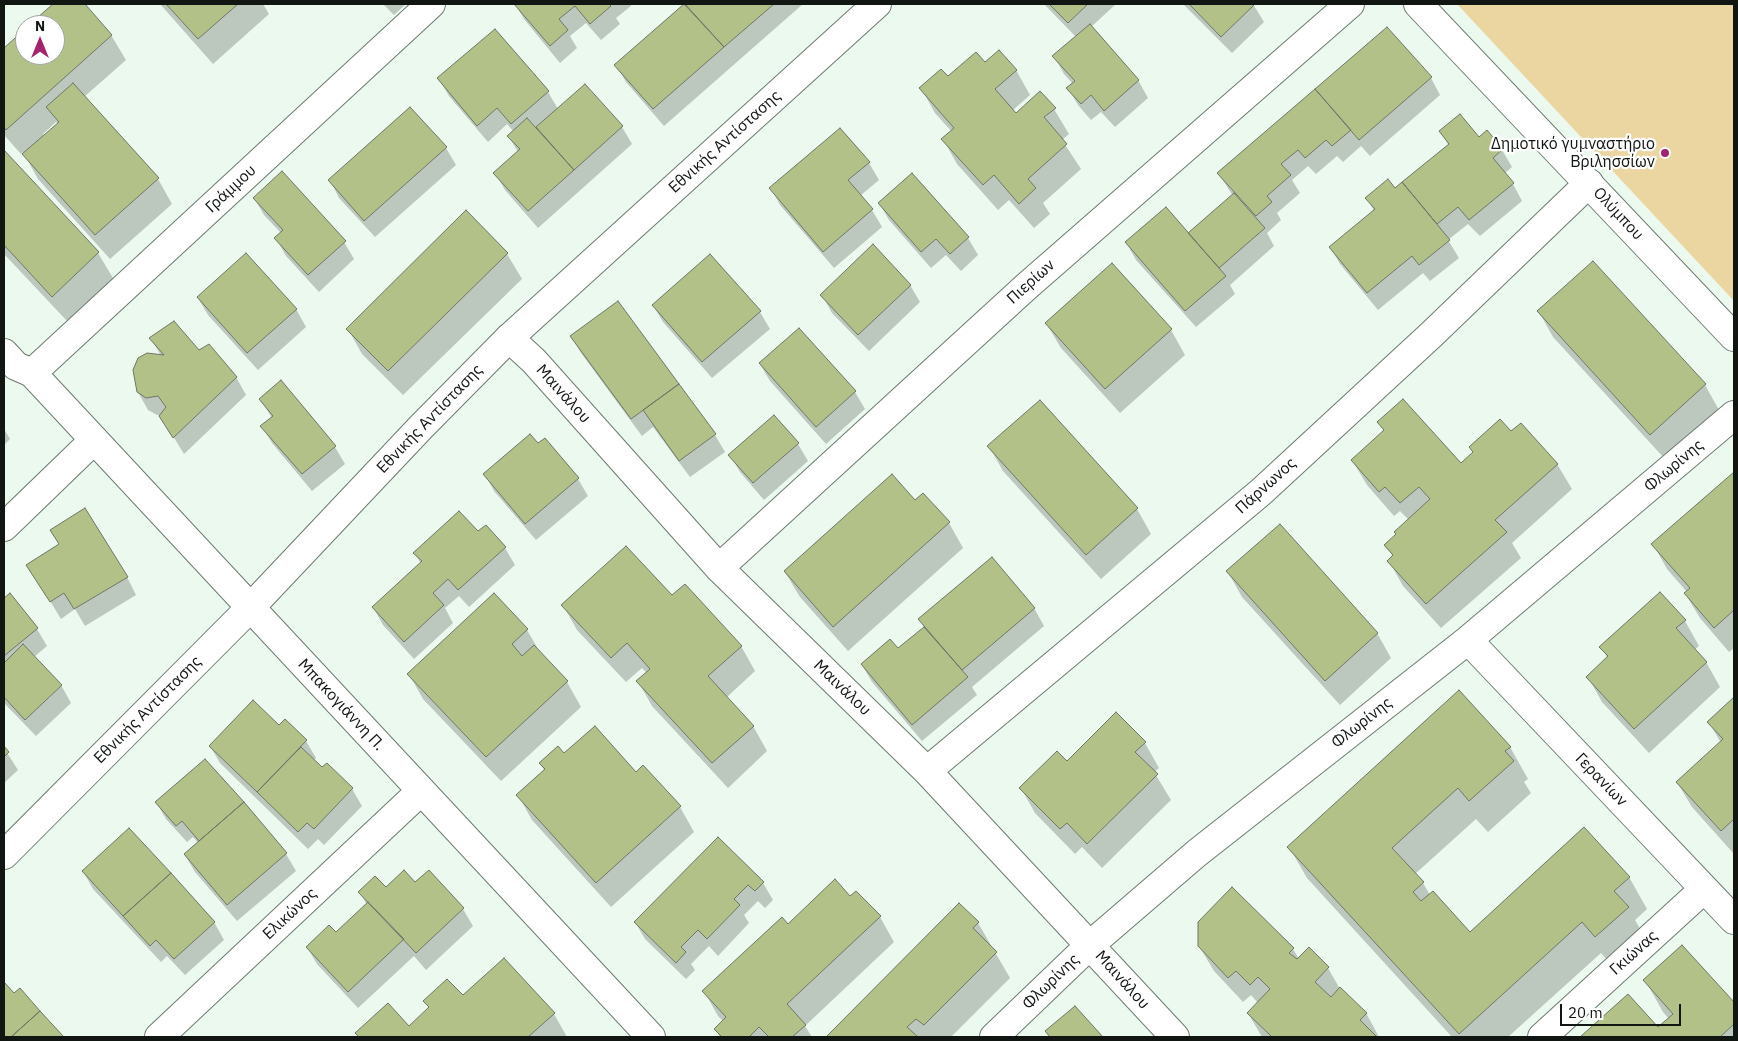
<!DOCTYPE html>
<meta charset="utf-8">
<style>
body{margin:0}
#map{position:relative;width:1738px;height:1041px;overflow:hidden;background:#ebf9ee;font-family:"IBM Plex Sans",sans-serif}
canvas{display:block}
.frame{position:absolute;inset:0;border:5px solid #111612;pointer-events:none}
.north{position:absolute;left:15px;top:15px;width:50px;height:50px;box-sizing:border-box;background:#fff;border:1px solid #a0a2a0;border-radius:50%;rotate:0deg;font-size:14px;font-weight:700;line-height:20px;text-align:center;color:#111612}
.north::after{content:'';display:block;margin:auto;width:18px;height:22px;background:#a5226f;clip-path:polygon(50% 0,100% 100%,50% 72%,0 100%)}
.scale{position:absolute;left:1560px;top:1004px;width:121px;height:22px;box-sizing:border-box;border:2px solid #111612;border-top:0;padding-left:6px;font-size:15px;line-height:18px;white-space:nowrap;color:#111612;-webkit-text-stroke:4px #fff;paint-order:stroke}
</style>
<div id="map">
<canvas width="1738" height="1041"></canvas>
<div class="frame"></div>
<div class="north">N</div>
<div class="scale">20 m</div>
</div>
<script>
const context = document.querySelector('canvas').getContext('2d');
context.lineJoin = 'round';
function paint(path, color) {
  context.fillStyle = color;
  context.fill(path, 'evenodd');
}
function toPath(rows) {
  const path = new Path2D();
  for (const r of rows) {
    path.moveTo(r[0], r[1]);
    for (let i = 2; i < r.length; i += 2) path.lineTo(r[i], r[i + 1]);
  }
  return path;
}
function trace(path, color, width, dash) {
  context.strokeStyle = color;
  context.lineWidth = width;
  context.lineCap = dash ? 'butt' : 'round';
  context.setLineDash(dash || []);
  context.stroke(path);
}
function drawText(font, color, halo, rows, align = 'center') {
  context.font = font + ' "IBM Plex Sans",sans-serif';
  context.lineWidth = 4.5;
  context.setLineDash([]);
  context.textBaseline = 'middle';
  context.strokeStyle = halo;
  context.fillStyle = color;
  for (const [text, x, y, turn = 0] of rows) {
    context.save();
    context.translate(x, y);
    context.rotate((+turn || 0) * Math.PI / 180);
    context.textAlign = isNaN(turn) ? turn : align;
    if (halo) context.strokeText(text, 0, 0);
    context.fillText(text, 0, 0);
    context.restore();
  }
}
const green = toPath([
 [1457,4,1734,4,1734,301]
]);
const shadow = toPath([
 [55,4,83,4,111,35,126,60,84,97,158,179,172,204,110,259,38,179,23,152,21,154,4,135,4,49,25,30,25,55,55,55,55,25,31,25],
 [56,122,58,124,44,136,43,134],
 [160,4,263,4,269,14,213,64],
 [383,4,406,4,394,15],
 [515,4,630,4,631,6,616,18,620,24,601,40,586,23,570,36,577,48,560,63,524,19],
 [686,4,803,4,664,126,626,82,616,65],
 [1044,4,1116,4,1091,27,1138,80,1148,98,1115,127,1101,112,1091,120,1078,105,1068,88,1073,84,1064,74,1054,56,1076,37],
 [1183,4,1253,4,1264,22,1232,53],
 [495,30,548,92,558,109,585,86,622,127,632,144,538,228,505,190,495,173,518,152,509,137,514,132,507,124,488,142,449,96,439,79],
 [985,64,1016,70,1030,95,1012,111,1015,115,1054,109,1069,134,1062,140,1081,169,1043,203,1050,214,1034,228,1009,200,998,210,957,164,943,139,952,132,935,113,921,88],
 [1431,78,1440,95,1370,156,1361,146,1343,162,1337,156,1316,174,1308,166,1292,180,1300,193,1277,213,1281,220,1267,233,1274,246,1230,285,1235,294,1196,327,1136,260,1126,242,1188,234,1233,196,1219,174],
 [1441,131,1479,139,1487,132,1502,150,1512,167,1504,174,1513,184,1522,201,1480,236,1468,224,1448,240,1459,258,1430,281,1423,273,1378,310,1340,264,1330,247,1374,211,1367,198,1395,190,1449,146],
 [446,148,456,165,375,237,339,198,330,180],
 [4,152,98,253,113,278,67,321,4,254],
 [869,163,879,180,860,196,872,210,882,227,834,268,780,205,771,188],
 [912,174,968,238,978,255,961,271,946,255,931,268,889,220,879,203],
 [254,198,344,242,354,259,319,292,286,256,276,238,281,233,264,215],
 [466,212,507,254,522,279,403,395,362,354,348,329],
 [910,285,920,302,869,351,832,313,822,295],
 [198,298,296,309,306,327,258,370,208,315],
 [617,302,715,435,725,452,690,477,653,427,642,436,581,353,571,336],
 [653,305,760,312,770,329,712,378,663,322],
 [1539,312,1705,385,1719,410,1665,459,1553,337],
 [1046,323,1171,330,1185,355,1120,413,1061,348],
 [799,329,855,392,865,409,826,444,770,381,760,364],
 [151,338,199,351,236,377,246,395,184,454,160,415,157,415,148,410,138,392,161,356],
 [281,382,335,447,345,464,312,491,272,443,262,426,272,418,260,399],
 [774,417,798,444,808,461,764,500,740,472,730,455],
 [1379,422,1461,465,1511,433,1557,464,1572,489,1512,543,1521,558,1441,628,1403,586,1389,561,1393,557,1386,545,1409,520,1400,511,1394,516,1367,485,1352,460,1384,431],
 [4,429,10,439,4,445],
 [545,440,578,479,588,496,536,540,494,491,485,474],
 [989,446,1137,509,1151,534,1101,579,1003,471],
 [1734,473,1734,648,1729,652,1700,618,1685,593,1687,592,1667,569,1653,544],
 [923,494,949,523,963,548,848,651,800,597,785,572,915,502],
 [478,533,505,548,515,565,469,607,459,596,445,608,453,623,414,659,383,625,373,607,421,564,415,553],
 [1228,572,1377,633,1391,658,1340,705,1242,597],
 [127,577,136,595,85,626,75,609,61,619,38,581],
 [10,595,37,629,47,646,34,657,61,685,71,703,36,736,4,703,4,600],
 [494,595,527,630,541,654,567,682,581,707,501,781,423,699,409,674],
 [672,597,741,646,755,671,726,698,753,726,767,751,728,788,652,706,638,681,647,673,642,668,626,682,577,630,563,605],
 [1034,608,1044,626,972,687,977,695,922,741,872,682,862,665,898,650,925,628,920,619],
 [1685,621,1699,646,1694,650,1706,662,1720,687,1649,753,1602,702,1588,677,1608,659,1601,647],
 [1734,699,1734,854,1692,807,1677,782,1721,743,1709,722],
 [279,727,306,741,316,758,313,761,322,769,327,764,352,789,362,806,324,845,318,839,308,849,220,763,210,746],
 [1145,743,1159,768,1154,772,1171,800,1102,868,1082,847,1075,854,1035,813,1021,788,1067,763],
 [1510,747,1528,779,1524,782,1531,793,1488,832,1476,819,1415,874,1423,883,1430,895,1470,934,1629,877,1647,909,1635,920,1646,939,1614,968,1601,953,1508,1037,1452,1037,1307,878,1289,847],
 [4,748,18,770,4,783],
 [564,755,636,774,643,767,680,807,694,832,611,907,532,820,518,795,545,771,540,764],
 [205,760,286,854,296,871,237,921,195,872,185,855,198,843,193,837,187,842,166,819,156,802],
 [718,839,763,883,773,900,765,908,758,901,744,915,749,923,718,956,709,946,691,964,695,970,686,979,645,939,635,922],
 [83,871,214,922,224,940,185,975,167,956,161,962,93,889],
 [429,872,463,909,473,926,426,970,414,956,358,1008,317,964,307,947,336,934,367,905,360,892,415,884],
 [850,898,880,917,894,942,805,1026,812,1037,720,1037,715,1029,723,1021,718,1016,704,991,788,925],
 [959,905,978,923,1010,978,951,1037,828,1037],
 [1199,946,1293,949,1299,959,1328,968,1340,989,1366,1013,1379,1037,1262,1037,1248,1013,1258,1003,1251,995,1243,1002,1214,971],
 [1682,947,1734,1004,1734,1037,1582,1037,1628,995,1658,1028,1669,1019,1663,1012,1645,980],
 [4,984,14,995,19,990,62,1037,4,1037],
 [463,997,554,1014,567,1037,359,1037,357,1033,409,1028,429,1009,425,1001],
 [1075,1008,1102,1037,1050,1037,1047,1032]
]);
const building = toPath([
 [53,4,85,4,112,35,6,130,4,127,4,48,25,29,25,55,55,55,55,25,29,25,53,4],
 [166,4,238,4,198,39,166,4],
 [514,4,609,4,611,6,590,24,575,6,559,19,568,30,550,46,514,4],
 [684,4,724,47,653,109,614,65,684,4],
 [685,4,774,4,724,47,685,4],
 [1049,4,1088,4,1068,23,1049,4],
 [1189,4,1255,4,1221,37,1189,4],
 [1090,24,1139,80,1104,111,1091,95,1081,104,1066,88,1075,81,1052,56,1090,24],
 [1387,27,1432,77,1359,140,1315,89,1387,27],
 [495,29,549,91,511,124,497,108,477,126,437,78,495,29],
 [999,50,1017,70,995,89,1016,113,1040,91,1056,108,1044,117,1067,144,1028,179,1036,188,1019,204,994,175,983,185,941,139,954,128,919,88,941,69,948,76,976,52,985,62,999,50],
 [73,83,159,178,95,235,22,154,59,122,46,107,73,83],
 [585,84,623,126,574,170,536,127,585,84],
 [1315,89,1351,130,1332,146,1326,140,1305,158,1298,150,1281,164,1291,175,1267,196,1272,202,1256,216,1217,173,1315,89],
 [410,107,447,147,364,221,328,180,410,107],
 [1460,114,1479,137,1487,130,1503,149,1493,158,1514,183,1469,220,1458,207,1437,224,1402,182,1449,144,1439,131,1460,114],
 [527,118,574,170,528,211,493,173,520,149,507,136,527,118],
 [840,128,870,162,848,180,873,209,823,252,769,188,840,128],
 [4,150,99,252,52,297,4,245,4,150],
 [282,171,346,241,308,275,274,238,283,230,253,198,282,171],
 [912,173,969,237,950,254,936,239,921,252,878,203,912,173],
 [1388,179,1395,188,1402,182,1450,240,1419,265,1412,256,1367,293,1329,247,1375,209,1365,198,1388,179],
 [1234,193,1265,228,1219,268,1188,233,1234,193],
 [1166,207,1226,276,1185,311,1125,242,1166,207],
 [466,210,508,253,388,371,346,329,466,210],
 [873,244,911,285,858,335,820,295,873,244],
 [246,253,297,309,247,353,197,297,246,253],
 [710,254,761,311,702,362,652,305,710,254],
 [1593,261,1706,384,1650,435,1537,311,1593,261],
 [1112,263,1172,329,1105,389,1045,323,1112,263],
 [618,301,679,384,631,419,570,336,618,301],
 [174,321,199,350,209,344,237,377,173,438,159,416,166,407,158,396,146,398,137,392,133,370,138,358,147,353,164,355,149,338,174,321],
 [799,328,856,391,816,427,759,363,799,328],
 [281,380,336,446,302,474,260,426,273,416,259,399,281,380],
 [679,384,716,434,679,461,643,410,679,384],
 [1403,399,1461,463,1473,452,1469,447,1500,419,1511,431,1521,423,1558,464,1495,520,1507,532,1426,604,1387,561,1393,555,1384,545,1396,534,1394,532,1430,499,1419,487,1400,503,1385,487,1379,492,1351,460,1384,430,1377,422,1403,399],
 [1040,400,1138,508,1086,555,987,446,1040,400],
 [774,415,799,443,753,483,728,455,774,415],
 [530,434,538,443,545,438,579,478,525,524,483,474,530,434],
 [1734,472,1734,610,1714,628,1684,593,1690,588,1651,544,1734,472],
 [892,474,915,500,923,493,950,522,833,627,784,571,892,474],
 [85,508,128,577,74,609,64,593,50,602,26,565,59,544,50,530,85,508],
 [459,511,478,531,486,525,506,547,458,590,448,579,433,593,444,605,404,642,372,607,422,561,413,553,459,511],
 [1280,524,1378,633,1325,681,1226,571,1280,524],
 [626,546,672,595,685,584,742,646,708,676,754,726,712,763,636,681,650,669,627,643,611,658,561,605,626,546],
 [992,557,1035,608,962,670,918,619,992,557],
 [1660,592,1686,620,1676,628,1707,662,1634,729,1586,677,1608,656,1599,647,1660,592],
 [10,593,38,628,4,656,4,598,10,593],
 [494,593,528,629,512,644,522,656,534,645,568,681,486,757,407,674,494,593],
 [924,627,968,677,912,725,861,664,890,639,898,648,924,627],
 [23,644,62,685,25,720,4,697,4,663,23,644],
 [1459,690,1511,747,1505,751,1514,761,1469,801,1458,788,1392,848,1424,882,1413,892,1421,901,1433,891,1470,932,1584,827,1630,877,1614,891,1629,907,1595,937,1582,922,1459,1034,1287,847,1459,690],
 [1734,697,1734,819,1721,831,1676,782,1723,739,1707,722,1734,697],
 [253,700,279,725,285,719,307,740,257,792,209,746,253,700],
 [1116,712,1146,742,1135,752,1158,774,1087,844,1067,823,1060,829,1019,788,1057,751,1067,761,1116,712],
 [595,726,636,772,643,765,681,806,596,883,516,795,545,769,539,763,558,746,564,753,595,726],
 [4,746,9,752,4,757,4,746],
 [301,747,322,767,327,763,353,788,314,829,307,823,298,832,257,792,301,747],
 [205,759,244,802,199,841,182,821,176,826,155,802,205,759],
 [244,802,287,853,227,905,184,854,244,802],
 [129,828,171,873,123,916,82,871,129,828],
 [718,837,764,882,755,891,748,885,734,899,740,905,707,939,698,930,681,947,686,952,676,963,634,922,718,837],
 [404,870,415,882,429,870,464,908,416,953,358,892,375,876,386,887,404,870],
 [171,873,215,922,174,959,156,940,150,946,123,916,171,873],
 [835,879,850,896,856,891,881,916,787,1004,806,1025,792,1037,769,1037,759,1027,749,1037,722,1037,714,1029,726,1017,702,991,782,917,788,924,835,879],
 [1232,887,1294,948,1289,953,1297,959,1309,947,1329,967,1315,982,1331,997,1340,987,1367,1013,1360,1020,1377,1037,1272,1037,1247,1013,1270,989,1258,977,1250,985,1236,971,1228,978,1198,946,1198,922,1232,887],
 [368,902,404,939,348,992,306,947,329,925,336,932,368,902],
 [959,903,979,922,973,928,997,952,924,1025,916,1019,907,1027,918,1037,826,1037,959,903],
 [1682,945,1734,1002,1734,1024,1720,1037,1580,1037,1628,994,1658,1027,1673,1014,1643,980,1682,945],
 [504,958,555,1013,528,1037,359,1037,355,1033,388,1003,409,1026,429,1007,423,1001,447,979,463,995,504,958],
 [4,982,14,993,20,988,40,1011,11,1037,4,1037,4,982],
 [1075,1006,1103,1037,1050,1037,1045,1031,1075,1006],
 [40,1011,64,1037,11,1037,40,1011]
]);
const minor = toPath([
 [509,338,534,361,719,568,927,771,1175,1037],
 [32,373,431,4],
 [4,527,94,440],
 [719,568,1027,286,1350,4],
 [1468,640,1734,920],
 [927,771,1261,492,1432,334,1589,183],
 [159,1037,421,791],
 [994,1037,1090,945,1197,853,1468,640,1734,415],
 [1542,1037,1704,889]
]);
const tertiary = toPath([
 [1418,4,1734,337],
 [4,353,16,366,32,373,651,1037],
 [4,855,250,608,421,427,509,338,877,4]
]);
const markers = [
 [1665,153,5,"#a5226f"]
];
const streetNames = [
 ["Εθνικής Αντίστασης",725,142,-42],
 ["Γράμμου",231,189,-43],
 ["Ολύμπου",1618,214,47],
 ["Πιερίων",1031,282,-42],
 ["Μαινάλου",563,394,48],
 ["Εθνικής Αντίστασης",430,419,-46],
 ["Φλωρίνης",1674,466,-40],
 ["Πάρνωνος",1266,486,-42],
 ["Μαινάλου",842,688,44],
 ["Μπακογιάννη Π.",341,705,47],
 ["Εθνικής Αντίστασης",148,710,-45],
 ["Φλωρίνης",1362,723,-38],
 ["Γερανίων",1601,780,46],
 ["Ελικώνος",290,914,-43],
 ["Γκιώνας",1634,953,-42],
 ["Μαινάλου",1122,980,48],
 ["Φλωρίνης",1051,982,-44]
];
const poiNames = [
 ["Δημοτικό γυμναστήριο",1655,144],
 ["Βριλησσίων",1655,162]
];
paint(green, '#ebd5a1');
paint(shadow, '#0003');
paint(building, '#b1c188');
trace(building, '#707567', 1);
trace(minor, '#6d7a70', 30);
trace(tertiary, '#6d7a70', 30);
trace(minor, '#fff', 28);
trace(tertiary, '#fff', 28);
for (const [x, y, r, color] of markers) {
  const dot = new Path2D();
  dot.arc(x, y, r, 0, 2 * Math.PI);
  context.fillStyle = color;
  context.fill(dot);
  trace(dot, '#fff', 2);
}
drawText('16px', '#111612', '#fff', streetNames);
drawText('16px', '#111612', '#fff', poiNames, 'right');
</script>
